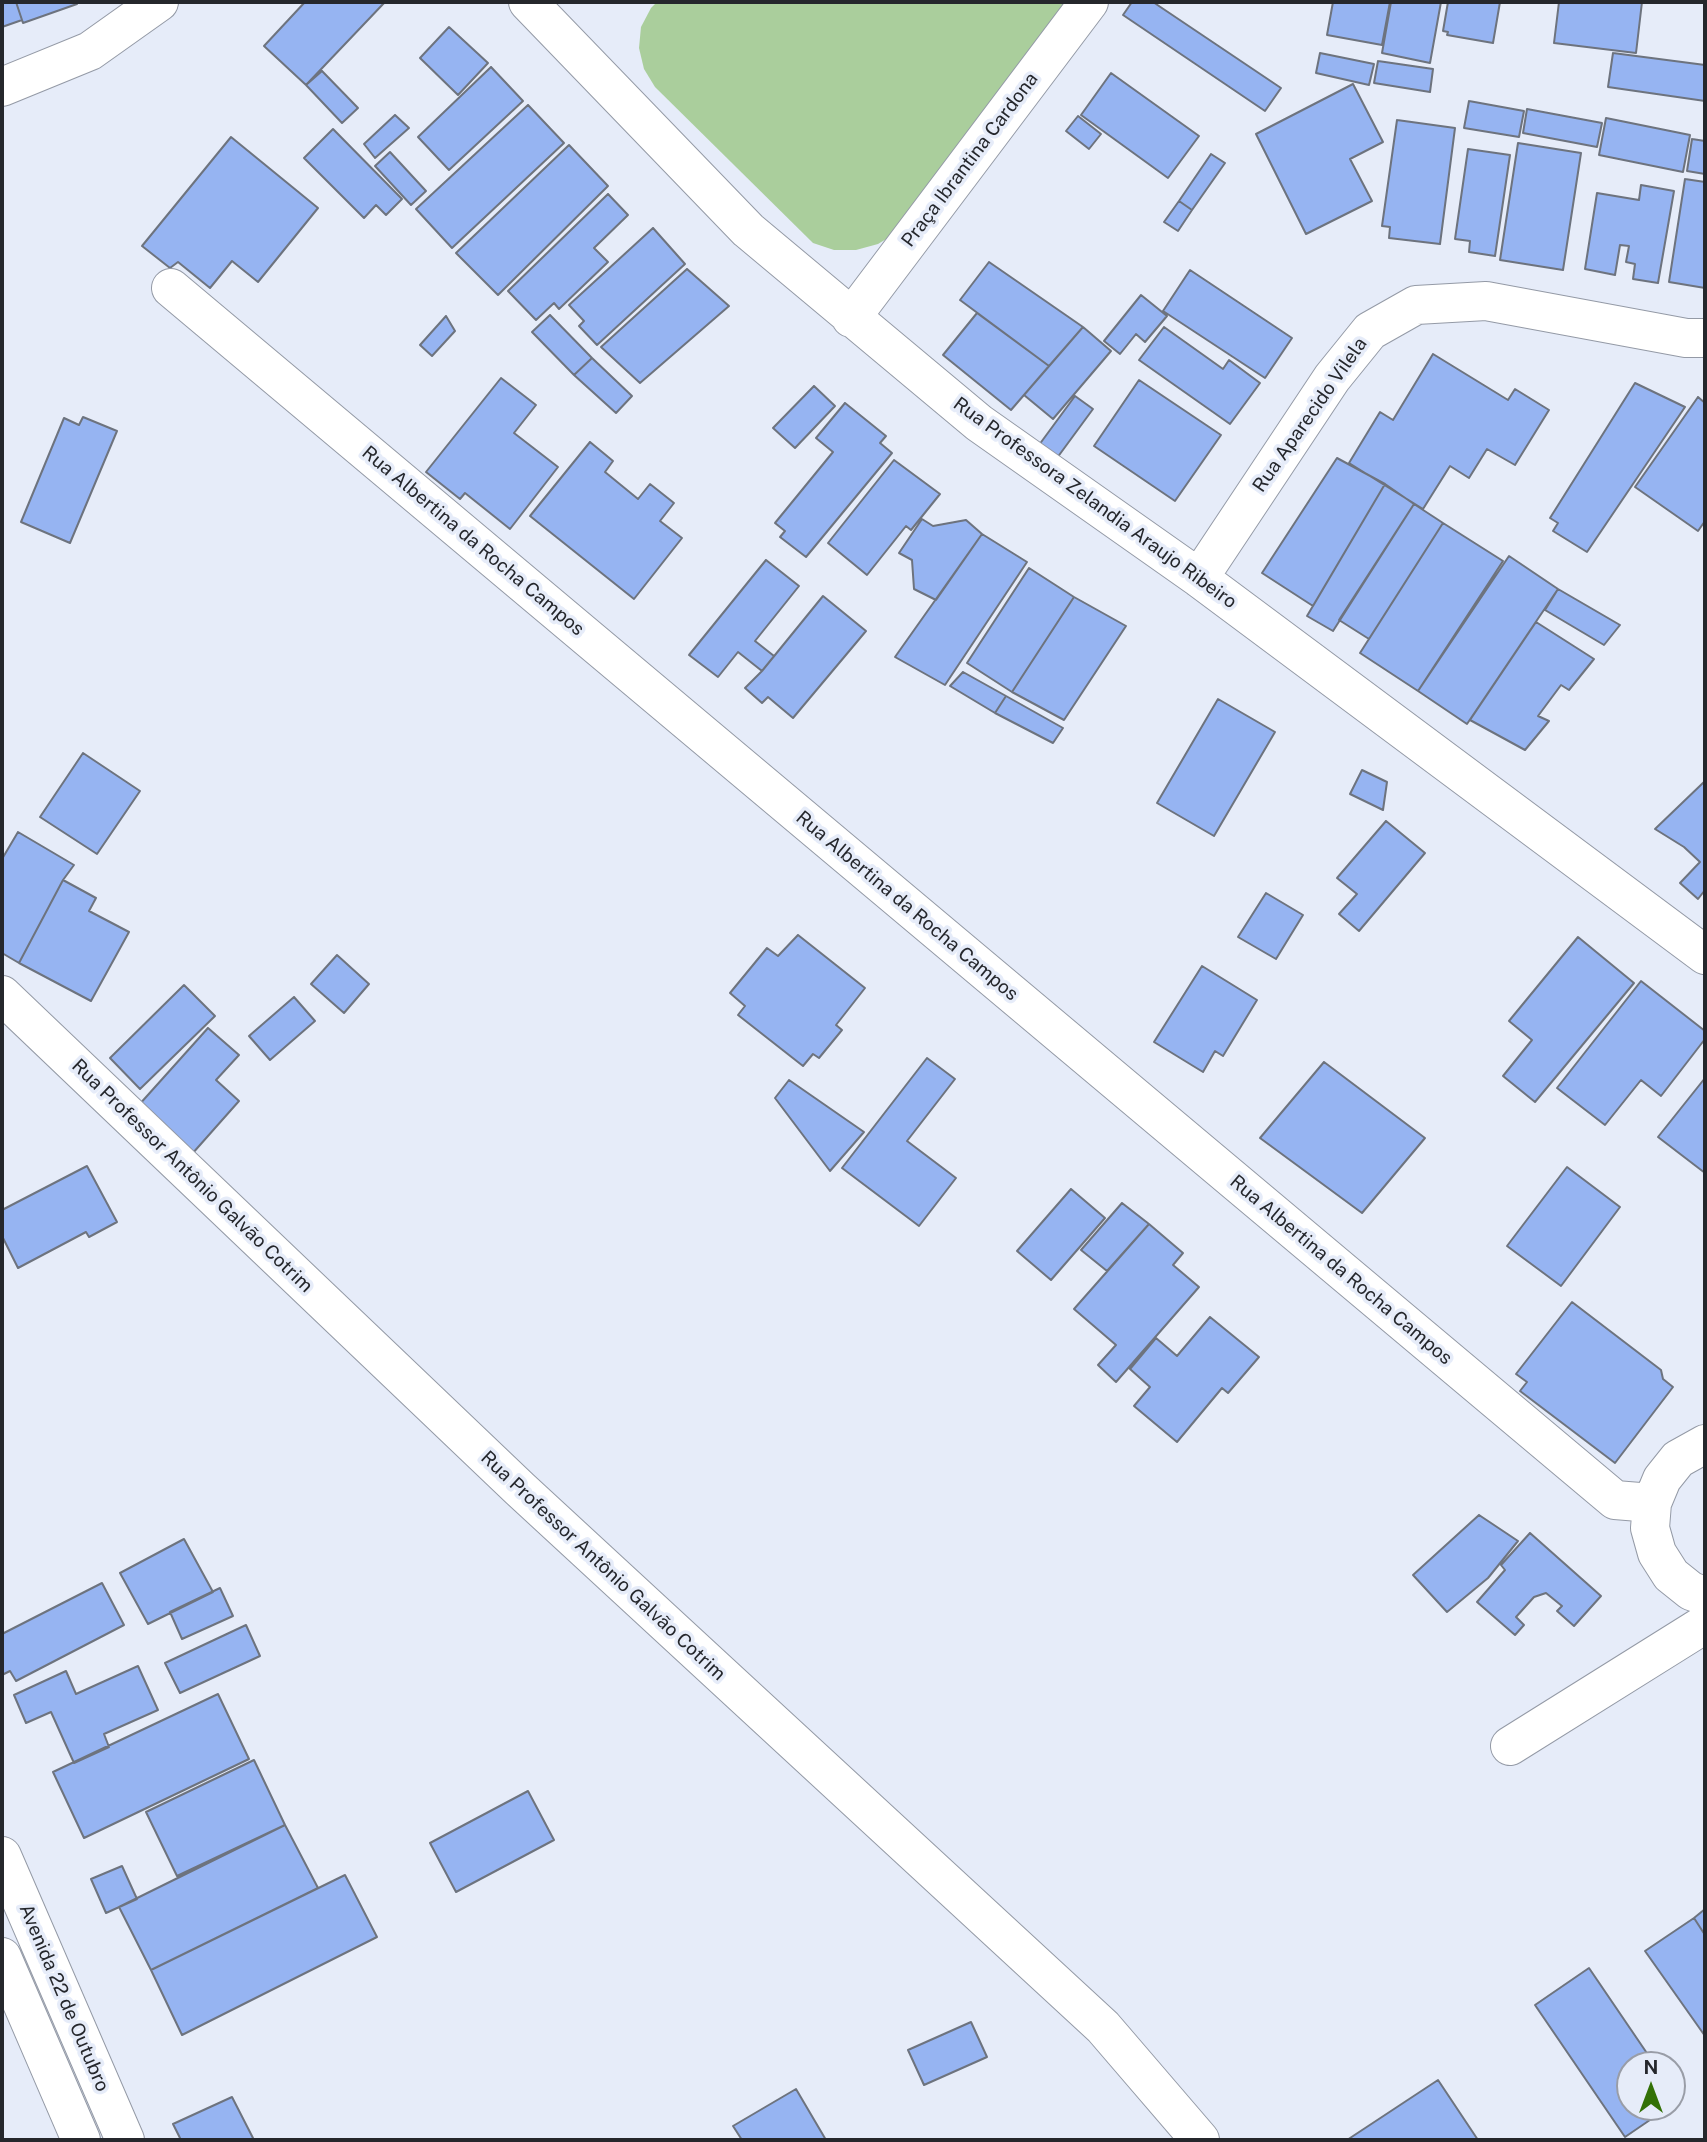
<!DOCTYPE html>
<meta charset="utf-8">
<style>
body{margin:0}
#map{position:relative;width:1707px;height:2142px;overflow:hidden;background:#e6ecf9;font-family:"Public Sans",sans-serif}
canvas{display:block}
.frame{position:absolute;inset:0;border:4px solid #25272c;pointer-events:none}
.north{position:absolute;left:1616px;top:2051px;width:70px;height:70px;box-sizing:border-box;background:#e6ecf9;border:2px solid #999da7;border-radius:50%;rotate:0deg;font-size:19px;font-weight:700;line-height:28px;text-align:center;color:#25272c}
.north::after{content:'';display:block;margin:auto;width:24px;height:32px;background:#337107;clip-path:polygon(50% 0,100% 100%,50% 72%,0 100%)}
</style>
<div id="map">
<canvas width="1707" height="2142"></canvas>
<div class="frame"></div>
<div class="north">N</div>
</div>
<script>
const context = document.querySelector('canvas').getContext('2d');
context.lineJoin = 'round';
function paint(path, color) {
  context.fillStyle = color;
  context.fill(path, 'evenodd');
}
function toPath(rows) {
  const path = new Path2D();
  for (const r of rows) {
    path.moveTo(r[0], r[1]);
    for (let i = 2; i < r.length; i += 2) path.lineTo(r[i], r[i + 1]);
  }
  return path;
}
function trace(path, color, width, dash) {
  context.strokeStyle = color;
  context.lineWidth = width;
  context.lineCap = dash ? 'butt' : 'round';
  context.setLineDash(dash || []);
  context.stroke(path);
}
function drawText(font, color, halo, rows, align = 'center') {
  context.font = font + ' "Public Sans",sans-serif';
  context.lineWidth = 7;
  context.setLineDash([]);
  context.textBaseline = 'middle';
  context.strokeStyle = halo;
  context.fillStyle = color;
  for (const [text, x, y, turn = 0] of rows) {
    context.save();
    context.translate(x, y);
    context.rotate((+turn || 0) * Math.PI / 180);
    context.textAlign = isNaN(turn) ? turn : align;
    if (halo) context.strokeText(text, 0, 0);
    context.fillText(text, 0, 0);
    context.restore();
  }
}
const green = toPath([
 [657,2,1071,2,896,233,878,244,856,250,834,250,813,243,655,87,644,69,639,48,641,27,651,8]
]);
const building = toPath([
 [2,2,16,2,22,20,2,27,2,2],
 [16,2,76,2,77,4,23,23,16,2],
 [305,2,385,2,306,85,264,46,305,2],
 [1132,2,1153,2,1281,88,1265,111,1123,15,1132,2],
 [1333,2,1390,2,1382,45,1327,35,1333,2],
 [1391,2,1441,2,1430,63,1382,53,1391,2],
 [1448,2,1500,2,1493,43,1447,35,1448,32,1443,31,1448,2],
 [1559,2,1642,2,1636,53,1554,43,1559,2],
 [449,27,488,63,458,95,420,58,449,27],
 [1320,53,1374,64,1369,85,1316,73,1320,53],
 [1613,53,1705,65,1705,101,1608,87,1613,53],
 [1378,61,1433,69,1430,92,1374,83,1378,61],
 [491,67,523,101,449,170,418,137,491,67],
 [322,71,358,108,342,123,306,85,322,71],
 [1111,73,1199,136,1168,178,1081,115,1111,73],
 [1353,84,1383,142,1350,159,1372,201,1306,234,1256,134,1353,84],
 [1469,101,1524,111,1519,137,1464,128,1469,101],
 [528,105,564,143,452,248,416,209,528,105],
 [1527,109,1602,123,1597,147,1523,133,1527,109],
 [395,115,409,128,375,158,364,144,395,115],
 [1078,116,1101,134,1089,149,1066,131,1078,116],
 [1606,118,1690,135,1683,172,1599,155,1606,118],
 [1397,120,1455,128,1440,244,1389,238,1390,227,1382,226,1397,120],
 [333,129,402,199,386,215,376,205,364,218,304,158,333,129],
 [231,137,318,208,258,282,232,261,210,288,178,262,170,268,142,246,231,137],
 [1692,139,1705,141,1705,174,1687,171,1692,139],
 [1518,143,1581,153,1563,270,1500,260,1518,143],
 [569,145,608,186,498,295,456,253,569,145],
 [1468,149,1510,155,1495,256,1469,252,1470,241,1455,239,1468,149],
 [390,152,426,191,411,205,375,166,390,152],
 [1211,154,1225,163,1192,210,1179,201,1211,154],
 [1685,179,1705,182,1705,288,1669,282,1685,179],
 [1641,185,1674,191,1658,283,1633,279,1635,264,1626,262,1629,246,1620,245,1615,275,1585,269,1597,193,1639,200,1641,185],
 [608,194,628,215,594,248,608,262,559,309,554,303,536,320,508,291,608,194],
 [1179,201,1192,210,1178,231,1164,222,1179,201],
 [653,228,685,264,597,345,579,326,584,321,569,305,653,228],
 [989,262,1083,327,1049,366,960,300,989,262],
 [687,269,729,306,640,383,601,347,687,269],
 [1190,270,1292,338,1265,378,1163,311,1190,270],
 [1141,295,1167,316,1145,342,1136,334,1120,354,1104,341,1141,295],
 [977,313,1049,366,1011,410,943,355,977,313],
 [550,315,592,358,574,375,532,332,550,315],
 [446,316,455,331,432,356,420,345,446,316],
 [1083,327,1111,351,1053,419,1024,395,1083,327],
 [1164,327,1223,369,1229,360,1260,383,1230,424,1139,360,1164,327],
 [1433,354,1508,400,1515,389,1549,410,1515,465,1487,449,1469,478,1450,466,1423,509,1349,463,1380,412,1393,420,1433,354],
 [592,358,632,396,616,413,574,375,592,358],
 [501,378,536,405,514,433,558,467,510,529,465,493,460,499,426,472,501,378],
 [1139,380,1221,435,1175,501,1094,446,1139,380],
 [1635,383,1685,407,1587,552,1553,531,1558,523,1550,518,1635,383],
 [814,386,835,406,795,448,773,428,814,386],
 [1075,396,1093,409,1057,458,1039,445,1075,396],
 [1698,397,1705,403,1705,521,1698,531,1635,487,1698,397],
 [845,403,886,436,880,443,892,453,806,557,780,537,785,531,775,523,833,452,816,438,845,403],
 [83,417,117,431,70,543,21,522,64,418,79,425,83,417],
 [590,442,613,461,605,472,638,499,650,484,674,503,660,521,682,538,634,599,530,516,590,442],
 [1337,458,1385,484,1313,606,1262,573,1337,458],
 [894,460,940,494,911,530,906,526,867,575,828,543,894,460],
 [1385,484,1414,504,1333,631,1307,616,1385,484],
 [1414,504,1443,523,1369,639,1339,620,1414,504],
 [922,519,933,526,966,520,982,534,936,600,914,589,912,560,899,553,922,519],
 [1443,523,1503,561,1418,691,1360,653,1443,523],
 [982,534,1027,562,945,685,895,657,982,534],
 [1509,556,1558,589,1467,724,1418,691,1509,556],
 [766,560,799,586,755,641,774,656,762,671,738,652,718,677,689,655,766,560],
 [1029,568,1074,597,1012,692,967,663,1029,568],
 [1558,589,1620,625,1604,645,1545,610,1558,589],
 [823,596,866,631,793,718,768,697,762,703,745,688,762,671,823,596],
 [1074,597,1126,626,1064,720,1012,692,1074,597],
 [1536,622,1594,659,1569,690,1561,685,1538,716,1549,721,1525,750,1470,720,1536,622],
 [963,672,1006,696,995,713,950,686,963,672],
 [1006,696,1063,728,1053,743,995,713,1006,696],
 [1218,699,1275,732,1214,836,1157,803,1218,699],
 [83,753,140,791,97,854,40,817,83,753],
 [1362,770,1387,782,1383,810,1350,794,1362,770],
 [1705,781,1705,890,1698,899,1680,883,1700,862,1684,847,1655,829,1705,781],
 [1386,821,1425,853,1359,931,1339,914,1357,894,1337,878,1386,821],
 [18,832,74,865,63,880,19,963,2,953,2,859,18,832],
 [63,880,96,898,89,911,129,932,91,1001,19,963,63,880],
 [1266,893,1303,915,1276,959,1238,937,1266,893],
 [798,935,865,988,836,1025,842,1030,819,1058,813,1054,803,1066,738,1015,745,1006,730,993,767,948,778,956,798,935],
 [1578,937,1634,983,1535,1102,1503,1076,1532,1040,1509,1021,1578,937],
 [337,955,369,984,344,1013,311,984,337,955],
 [1202,966,1257,1000,1223,1056,1215,1051,1203,1072,1154,1042,1202,966],
 [1641,981,1705,1031,1705,1039,1661,1096,1641,1080,1605,1125,1557,1088,1641,981],
 [184,985,215,1016,140,1089,110,1058,184,985],
 [294,997,315,1021,270,1060,249,1036,294,997],
 [208,1028,239,1055,216,1080,239,1101,192,1154,138,1106,208,1028],
 [927,1058,955,1079,907,1141,956,1178,919,1226,842,1168,927,1058],
 [1324,1062,1425,1138,1362,1213,1260,1138,1324,1062],
 [1705,1078,1705,1173,1658,1137,1705,1078],
 [789,1080,864,1132,830,1171,775,1098,789,1080],
 [87,1166,117,1222,89,1237,86,1232,18,1268,2,1236,2,1210,87,1166],
 [1567,1167,1620,1207,1561,1286,1507,1246,1567,1167],
 [1071,1189,1105,1218,1051,1280,1017,1251,1071,1189],
 [1122,1203,1149,1224,1107,1271,1081,1250,1122,1203],
 [1149,1224,1183,1253,1173,1265,1199,1287,1116,1382,1098,1365,1116,1345,1074,1309,1149,1224],
 [1572,1302,1661,1370,1663,1379,1673,1387,1615,1463,1520,1391,1527,1382,1516,1374,1572,1302],
 [1210,1317,1259,1357,1228,1393,1222,1388,1177,1442,1134,1406,1150,1387,1130,1369,1156,1338,1177,1356,1210,1317],
 [1479,1515,1518,1541,1488,1578,1447,1612,1413,1575,1479,1515],
 [1530,1533,1601,1596,1574,1626,1557,1611,1562,1606,1546,1593,1534,1597,1516,1617,1524,1625,1515,1635,1477,1602,1505,1570,1501,1565,1530,1533],
 [184,1539,213,1592,148,1624,120,1573,184,1539],
 [102,1583,124,1625,16,1681,10,1671,2,1675,2,1634,102,1583],
 [220,1588,233,1616,182,1639,170,1612,220,1588],
 [246,1625,260,1656,180,1693,165,1663,246,1625],
 [138,1666,158,1710,104,1734,109,1747,74,1763,51,1712,26,1723,14,1695,66,1671,76,1694,138,1666],
 [218,1694,249,1759,84,1838,53,1772,218,1694],
 [254,1760,285,1825,177,1876,146,1812,254,1760],
 [528,1791,554,1840,456,1892,430,1843,528,1791],
 [285,1825,318,1888,151,1970,119,1907,285,1825],
 [122,1866,137,1899,106,1913,91,1879,122,1866],
 [345,1875,377,1937,182,2035,151,1970,345,1875],
 [1705,1909,1705,1935,1694,1918,1705,1909],
 [1694,1918,1705,1935,1705,2036,1645,1951,1694,1918],
 [1589,1968,1655,2065,1630,2065,1630,2107,1669,2107,1625,2137,1535,2005,1589,1968],
 [971,2022,987,2057,924,2085,908,2050,971,2022],
 [1438,2080,1478,2140,1347,2140,1438,2080],
 [796,2089,826,2140,742,2140,733,2126,796,2089],
 [232,2097,254,2140,181,2140,173,2124,232,2097]
]);
const minor = toPath([
 [528,2,748,230,979,423,1199,578,1705,955],
 [2,87,90,51,159,2],
 [171,288,1615,1500,1652,1503],
 [851,318,1089,2],
 [1199,578,1332,378,1370,331,1416,305,1486,301,1686,338,1705,338],
 [2,995,520,1489,1103,2027,1200,2140],
 [1705,1444,1678,1459,1662,1479,1652,1503,1650,1528,1657,1553,1671,1575,1691,1591,1705,1596],
 [1510,1746,1705,1624]
]);
const tertiary = toPath([
 [2,1856,125,2140],
 [2,1957,81,2140]
]);
const streetNames = [
 ["Praça Ibrantina Cardona",970,160,-53],
 ["Rua Aparecido Vilela",1310,415,-55],
 ["Rua Professora Zelandia Araujo Ribeiro",1095,503,36],
 ["Rua Albertina da Rocha Campos",473,541,40],
 ["Rua Albertina da Rocha Campos",907,906,40],
 ["Rua Professor Antônio Galvão Cotrim",192,1176,44],
 ["Rua Albertina da Rocha Campos",1341,1270,40],
 ["Rua Professor Antônio Galvão Cotrim",603,1566,43],
 ["Avenida 22 de Outubro",64,1998,67]
];
paint(green, '#aace9c');
paint(building, '#96b4f2');
trace(building, '#6d737e', 2);
trace(minor, '#949aa6', 40);
trace(tertiary, '#949aa6', 40);
trace(minor, '#fff', 38);
trace(tertiary, '#fff', 38);
drawText('19px', '#25272c', '#e6ecf9', streetNames);
</script>
